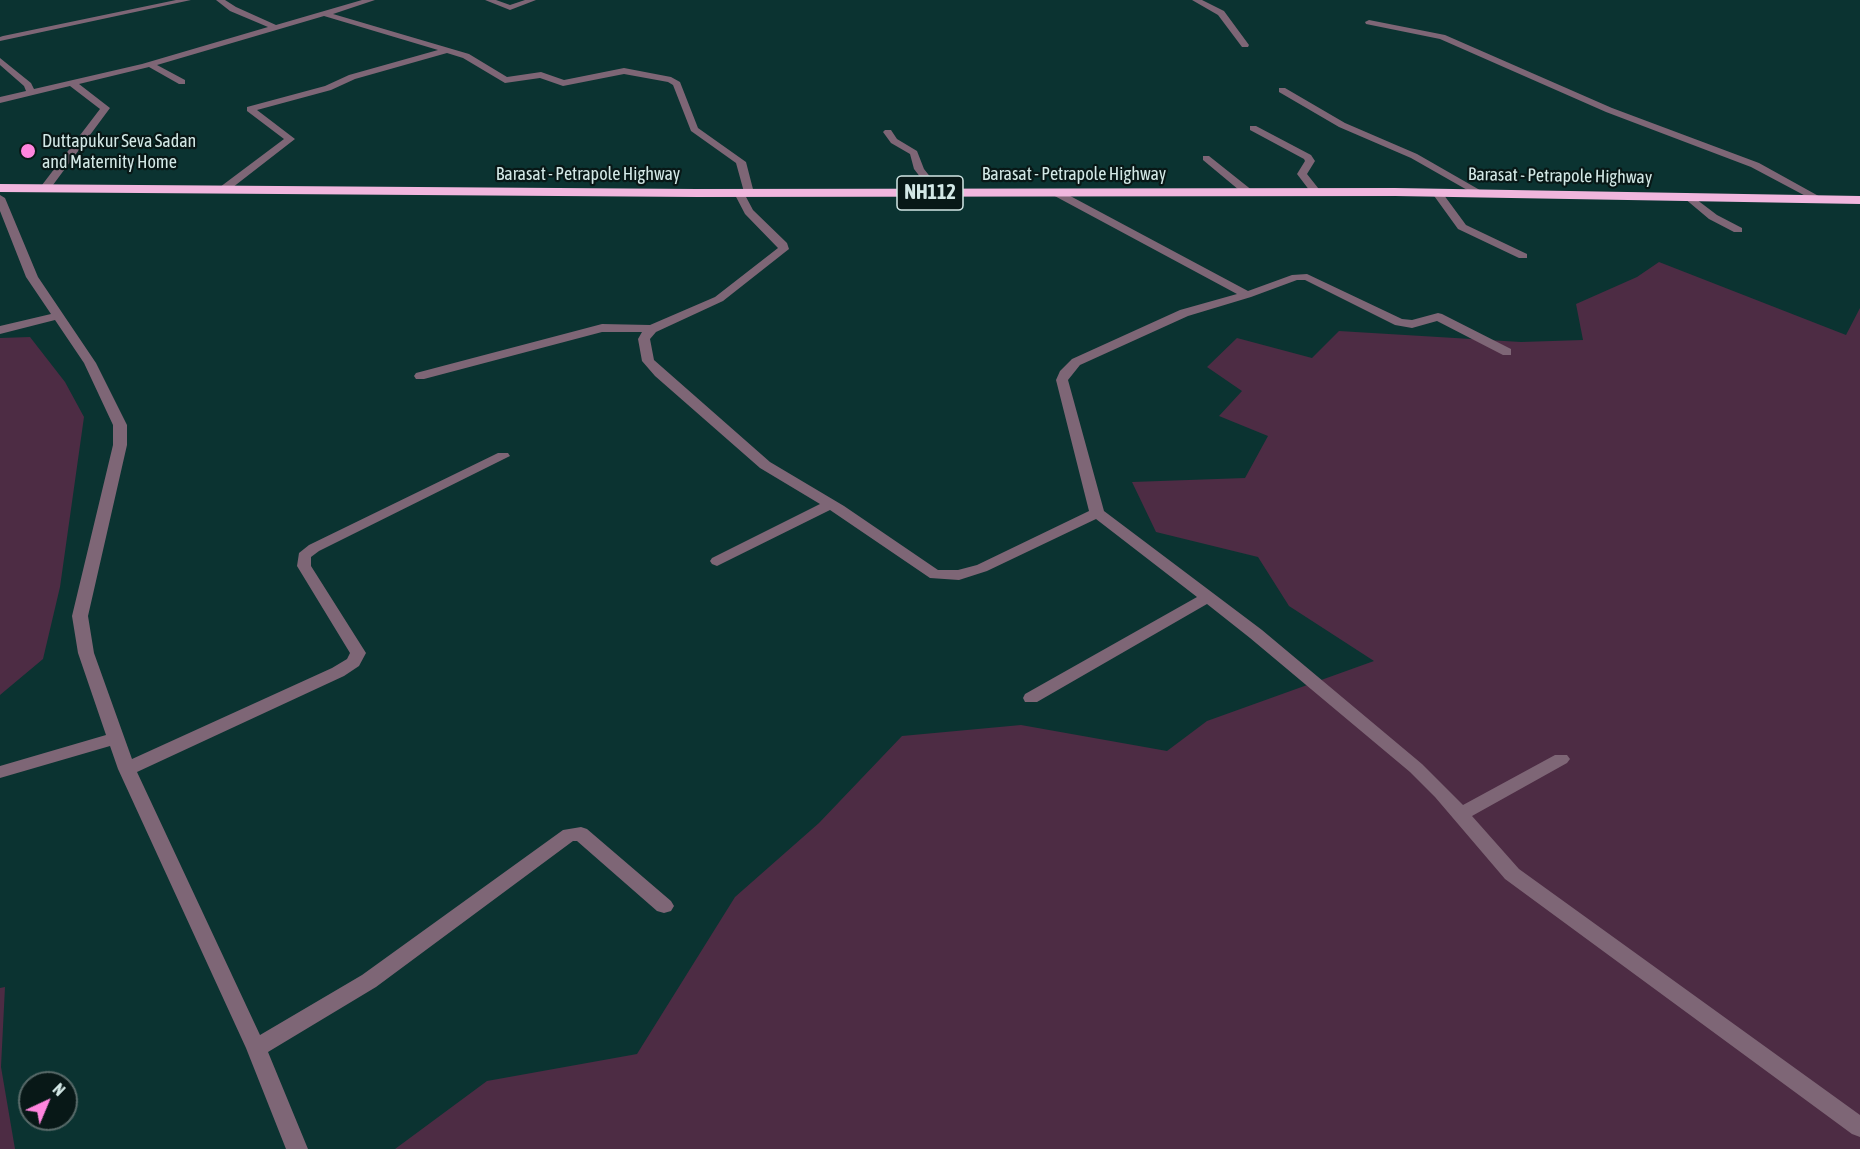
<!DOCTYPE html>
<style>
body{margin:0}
#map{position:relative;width:1860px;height:1149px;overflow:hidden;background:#0b3331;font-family:"Asap Condensed",sans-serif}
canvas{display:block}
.north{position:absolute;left:18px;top:1071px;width:60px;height:60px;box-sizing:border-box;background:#081817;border:2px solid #596b6a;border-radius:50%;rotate:44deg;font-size:16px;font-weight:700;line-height:24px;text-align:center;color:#d3e8e6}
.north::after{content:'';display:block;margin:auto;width:21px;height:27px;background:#ff85de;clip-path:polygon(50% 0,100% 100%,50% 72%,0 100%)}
</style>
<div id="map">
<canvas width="1860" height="1149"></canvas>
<div class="north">N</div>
</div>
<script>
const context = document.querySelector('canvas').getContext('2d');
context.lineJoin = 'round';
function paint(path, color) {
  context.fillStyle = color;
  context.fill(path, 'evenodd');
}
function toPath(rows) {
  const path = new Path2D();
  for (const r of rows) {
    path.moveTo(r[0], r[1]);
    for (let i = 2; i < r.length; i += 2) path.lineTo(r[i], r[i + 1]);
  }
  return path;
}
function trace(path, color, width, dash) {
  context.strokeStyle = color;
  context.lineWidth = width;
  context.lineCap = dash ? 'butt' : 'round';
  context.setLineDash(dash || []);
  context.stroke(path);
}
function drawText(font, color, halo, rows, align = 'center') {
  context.font = font + ' "Asap Condensed",sans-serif';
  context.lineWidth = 4.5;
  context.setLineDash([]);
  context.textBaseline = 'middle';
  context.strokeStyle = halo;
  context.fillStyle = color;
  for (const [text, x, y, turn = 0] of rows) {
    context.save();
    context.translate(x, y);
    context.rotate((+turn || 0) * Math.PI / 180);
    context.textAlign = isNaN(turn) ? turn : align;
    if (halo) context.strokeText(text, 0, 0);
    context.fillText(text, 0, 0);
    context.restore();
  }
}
const green = toPath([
 [1659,262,1846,335,1860,308,1860,1149,395,1149,487,1081,637,1054,735,897,819,823,902,736,1021,725,1167,751,1207,721,1374,661,1289,606,1258,557,1156,532,1132,482,1245,478,1268,436,1219,416,1242,391,1207,367,1237,338,1312,358,1339,331,1521,342,1583,340,1576,304,1637,277],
 [30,337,65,382,84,417,60,587,43,659,0,695,0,338],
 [5,987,1,1067,15,1149,0,1149,0,988]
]);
const minor = toPath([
 [176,0,191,0,0,41,0,37,3,36,176,0],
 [216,0,225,0,236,7,276,25,362,0,375,0,333,14,469,54,507,77,541,72,564,80,624,68,671,77,680,82,698,128,746,162,754,193,749,196,745,195,753,210,787,243,789,249,723,301,656,332,650,339,654,360,770,462,844,506,938,570,958,570,977,565,1089,511,1056,380,1060,371,1072,359,1180,310,1237,294,1051,194,1051,190,1059,190,1248,291,1292,275,1307,274,1402,319,1412,320,1438,313,1442,314,1511,349,1511,355,1503,355,1437,321,1412,328,1395,325,1305,280,1297,280,1251,297,1188,316,1080,365,1068,380,1104,511,1262,630,1422,764,1463,805,1555,755,1567,755,1570,759,1567,763,1472,816,1519,869,1860,1115,1860,1137,1852,1134,1505,879,1435,797,1410,772,1250,638,1207,604,1037,702,1025,702,1023,698,1025,694,1197,597,1096,519,987,571,959,580,930,578,830,510,717,566,712,564,710,561,712,558,820,504,760,468,655,376,642,361,638,339,642,332,602,332,424,379,416,379,414,376,416,373,602,324,650,325,715,297,778,248,745,214,734,193,739,190,744,192,736,163,691,131,673,85,668,82,624,74,563,86,540,78,505,83,463,58,447,53,355,79,331,90,257,110,295,139,228,191,220,191,220,187,284,139,247,111,247,107,325,86,349,75,438,50,324,16,157,65,185,80,185,84,179,84,149,67,79,84,110,108,50,189,42,189,42,185,100,109,70,86,0,103,0,97,26,91,24,86,0,65,0,58,31,83,34,89,142,64,268,27,230,11,216,0],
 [485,0,496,0,510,5,525,0,536,0,510,10,485,0],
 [1192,0,1202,0,1224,11,1249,45,1248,47,1242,47,1218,15,1192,0],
 [1369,20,1445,35,1612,108,1759,163,1824,199,1815,201,1751,167,1606,112,1440,39,1366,24,1365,22,1369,20],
 [1279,88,1285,88,1345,123,1417,154,1485,193,1476,195,1411,158,1339,127,1279,92,1279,88],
 [1250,126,1256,126,1311,155,1315,161,1307,174,1322,193,1321,195,1313,195,1297,174,1305,161,1304,159,1250,130,1250,126],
 [885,130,891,130,897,139,917,151,924,169,943,193,942,195,934,195,914,169,910,154,891,143,883,132,885,130],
 [1203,156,1209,156,1253,191,1253,195,1245,195,1203,160,1203,156],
 [1437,190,1441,191,1466,225,1527,254,1527,258,1519,258,1458,229,1432,193,1437,190],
 [1688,193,1717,215,1742,228,1742,232,1734,232,1709,219,1684,198,1684,194,1688,193],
 [0,195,5,198,38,277,96,363,127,425,127,445,88,616,94,653,132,759,332,668,347,659,350,653,297,566,299,553,309,545,498,453,508,453,510,456,319,551,311,557,311,566,366,653,359,666,344,676,137,772,260,1035,362,975,563,830,581,827,587,829,671,901,674,906,671,911,664,913,657,911,577,841,573,841,376,987,268,1052,308,1149,286,1149,246,1048,118,769,110,746,0,778,0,766,106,735,78,653,72,616,113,445,113,425,84,363,55,320,0,334,0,326,51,314,26,277,0,211,0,195]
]);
const highway = toPath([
 [0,184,697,189,1395,188,1860,196,1860,204,1395,196,697,197,0,192,0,184]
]);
const markers = [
 [28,151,8,"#ff85de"]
];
const farPoinames = [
 ["Duttapukur Seva Sadan",42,141],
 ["and Maternity Home",42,162]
];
const farStreetnames = [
 ["Barasat - Petrapole Highway",588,174],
 ["Barasat - Petrapole Highway",1074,174],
 ["Barasat - Petrapole Highway",1560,176,1]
];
const shields = [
 [930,193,66]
];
const shieldNames = [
 ["NH112",930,193]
];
paint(green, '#4d2c44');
paint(minor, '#7e6676');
paint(highway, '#f1b6de');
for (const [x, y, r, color] of markers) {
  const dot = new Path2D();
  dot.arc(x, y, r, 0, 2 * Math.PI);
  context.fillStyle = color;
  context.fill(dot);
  trace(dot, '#081817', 2);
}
drawText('18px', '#d3e8e6', '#081817', farPoinames, 'left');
drawText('18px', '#d3e8e6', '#081817', farStreetnames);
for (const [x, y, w] of shields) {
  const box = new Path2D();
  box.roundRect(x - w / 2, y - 17, w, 34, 4.5);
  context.fillStyle = '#081817';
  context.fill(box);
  trace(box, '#d3e8e6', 1.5);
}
drawText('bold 20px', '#d3e8e6', null, shieldNames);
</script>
